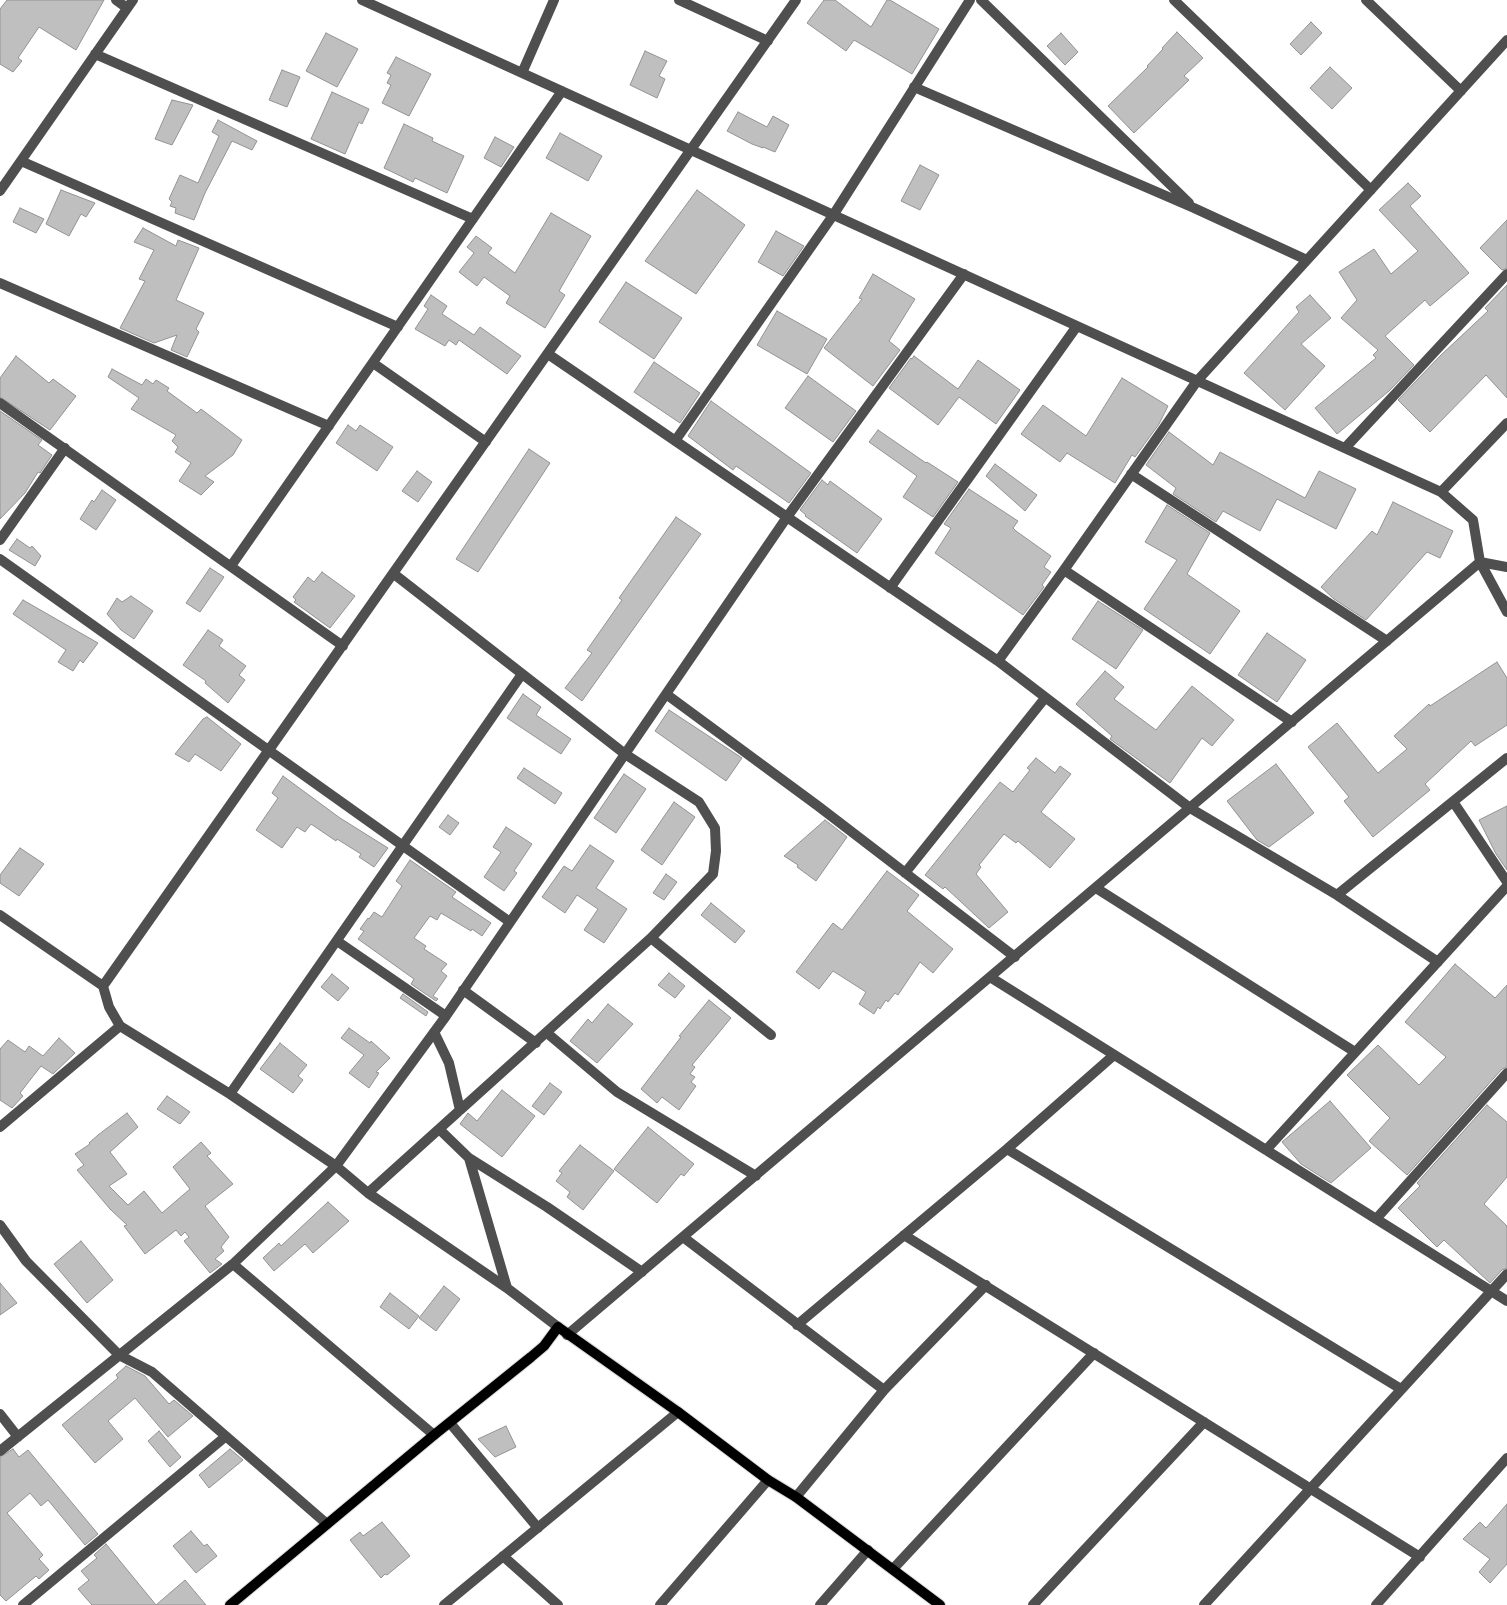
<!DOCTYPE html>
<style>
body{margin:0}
canvas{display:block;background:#fff}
</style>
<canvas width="1507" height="1605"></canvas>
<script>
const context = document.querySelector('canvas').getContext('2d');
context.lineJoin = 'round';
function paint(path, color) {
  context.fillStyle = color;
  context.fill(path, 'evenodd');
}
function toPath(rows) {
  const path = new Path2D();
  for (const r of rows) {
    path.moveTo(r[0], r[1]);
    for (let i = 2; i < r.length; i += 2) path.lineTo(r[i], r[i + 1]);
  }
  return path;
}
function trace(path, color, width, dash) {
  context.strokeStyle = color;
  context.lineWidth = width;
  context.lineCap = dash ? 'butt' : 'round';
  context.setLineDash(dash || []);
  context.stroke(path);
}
const building = toPath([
 [7,0,104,0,76,50,39,27,18,58,22,61,13,72,0,64,0,9,7,0],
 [824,0,835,0,871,27,887,0,890,0,939,29,912,74,854,40,846,51,807,23,824,0],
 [1311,22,1322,33,1301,55,1290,44,1311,22],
 [1177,32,1203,58,1184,76,1189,80,1134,133,1108,106,1148,67,1147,66,1163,49,1162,48,1177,32],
 [326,33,358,49,337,87,306,71,326,33],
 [1061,33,1078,52,1065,65,1047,46,1061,33],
 [645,51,667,61,659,76,665,79,657,98,630,85,645,51],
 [396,57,431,74,409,116,382,103,391,85,387,83,391,75,387,73,396,57],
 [1330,67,1352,88,1332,109,1310,88,1330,67],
 [282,70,300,77,287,107,269,100,282,70],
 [332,92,369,109,362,124,359,122,345,154,311,139,332,92],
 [172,100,193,105,172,145,155,139,172,100],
 [738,112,767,127,773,116,789,125,775,152,763,147,763,148,752,144,727,131,738,112],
 [218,120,257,141,252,150,232,141,205,193,194,220,175,213,176,208,170,206,172,202,169,199,180,175,198,183,219,136,212,132,218,120],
 [404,124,433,138,432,141,464,156,447,193,415,178,413,182,384,168,404,124],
 [560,133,602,156,588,181,546,158,560,133],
 [495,137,514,147,501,167,484,158,495,137],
 [920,165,939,175,920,210,901,201,920,165],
 [1408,183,1421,196,1410,206,1469,273,1430,306,1425,300,1385,336,1414,365,1389,391,1337,434,1315,408,1376,358,1373,355,1378,350,1341,318,1357,300,1339,272,1374,249,1391,274,1418,251,1379,210,1408,183],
 [61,190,95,203,86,217,81,214,69,236,46,224,61,190],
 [697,190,745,225,696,294,645,261,697,190],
 [20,208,44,219,36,233,13,222,20,208],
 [551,213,591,236,559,291,565,295,545,328,506,303,510,296,484,277,477,286,459,272,474,253,467,247,476,236,492,248,488,253,515,273,551,213],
 [1507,220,1507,268,1502,270,1480,248,1507,220],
 [143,228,176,246,178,240,199,248,176,300,204,313,196,329,199,332,187,357,171,350,177,335,154,343,120,328,145,281,139,279,154,250,134,242,143,228],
 [776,231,804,246,783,276,758,262,776,231],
 [873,274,915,299,889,341,900,350,873,386,824,348,862,299,859,298,873,274],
 [626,282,682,318,654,359,599,322,626,282],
 [1507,285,1507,398,1486,375,1430,432,1398,400,1440,356,1488,311,1485,308,1507,285],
 [431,295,447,306,442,314,474,335,480,327,521,356,507,374,459,340,456,345,449,340,445,346,415,329,428,309,424,306,431,295],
 [1310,295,1331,318,1301,344,1325,366,1285,410,1244,373,1299,312,1296,307,1310,295],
 [777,311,827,339,807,374,757,345,777,311],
 [16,356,49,383,53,379,76,396,50,430,0,397,0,378,16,356],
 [914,356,958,389,978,360,1020,390,996,424,959,397,938,425,889,388,911,358,912,359,914,356],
 [654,362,700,393,680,423,634,392,654,362],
 [112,369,142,385,146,379,153,384,156,380,169,388,167,391,197,413,201,409,242,440,233,455,205,476,214,482,201,495,179,481,191,463,175,452,178,447,172,441,176,435,131,409,139,398,108,377,112,369],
 [808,376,856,411,833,442,785,408,808,376],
 [1122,378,1168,406,1159,424,1135,457,1132,455,1115,483,1067,453,1060,462,1021,434,1043,405,1086,436,1122,378],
 [711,401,811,473,789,503,736,466,733,470,688,436,711,401],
 [0,411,42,440,38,445,52,455,40,473,38,472,25,493,0,519,0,411],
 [348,425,356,431,360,425,393,447,377,471,336,443,348,425],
 [878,430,926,463,927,462,958,482,933,517,903,497,917,476,869,442,878,430],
 [1169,432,1213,465,1220,452,1305,498,1319,471,1356,489,1336,529,1277,499,1260,531,1223,511,1216,522,1173,494,1176,488,1146,465,1169,432],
 [529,449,550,463,478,572,456,559,529,449],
 [995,464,1037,495,1025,511,986,476,995,464],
 [417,471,432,482,418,502,402,491,417,471],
 [822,480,828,485,830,481,882,519,857,553,805,516,806,515,800,510,822,480],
 [969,489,1018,521,1013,528,1016,531,1051,556,1044,567,1051,572,1042,585,1044,587,1023,615,935,553,951,528,944,524,969,489],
 [102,490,116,500,96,530,80,519,92,500,94,502,102,490],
 [1393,502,1453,531,1440,558,1427,552,1366,620,1334,599,1321,587,1372,531,1377,535,1393,502],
 [1167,505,1210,533,1187,574,1240,611,1210,654,1144,609,1177,560,1145,542,1167,505],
 [676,517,701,534,582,701,565,688,592,653,587,650,622,600,619,598,676,517],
 [17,539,30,548,32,546,41,556,35,566,9,550,17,539],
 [210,568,224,577,200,612,186,603,210,568],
 [322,572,355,596,330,628,294,602,296,600,293,597,308,577,314,582,322,572],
 [131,596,153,611,134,639,121,630,107,614,117,598,122,602,131,596],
 [23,600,98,643,83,663,80,660,73,671,58,662,66,650,13,614,23,600],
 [1098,601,1143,630,1116,669,1072,639,1098,601],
 [208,630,223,640,219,646,246,666,239,675,245,680,228,703,205,683,206,681,183,665,208,630],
 [1267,633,1306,660,1277,702,1238,675,1267,633],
 [1497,662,1507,678,1507,725,1475,746,1471,741,1425,784,1430,790,1373,837,1344,801,1349,797,1308,747,1337,723,1378,773,1407,749,1394,736,1429,704,1430,706,1497,662],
 [1105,671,1124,687,1114,699,1156,730,1192,686,1234,720,1212,746,1202,738,1170,783,1110,739,1112,736,1076,704,1105,671],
 [523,694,541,707,536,715,571,739,561,754,507,718,523,694],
 [669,710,742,758,726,781,655,731,669,710],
 [207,717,241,744,221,771,195,754,189,762,175,754,203,719,207,717],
 [1036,758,1055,773,1060,766,1071,774,1041,812,1075,839,1050,868,1018,841,1016,843,1004,834,979,865,981,867,976,874,1008,912,989,928,945,887,943,889,925,875,1000,782,1013,792,1030,770,1027,768,1036,758],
 [1276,764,1314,813,1269,847,1257,840,1227,801,1276,764],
 [524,768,562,793,555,804,517,778,524,768],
 [624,774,646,789,616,833,594,818,624,774],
 [283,776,340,818,388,848,374,867,359,857,361,854,337,839,336,841,311,824,305,832,297,827,282,848,256,830,278,798,272,793,283,776],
 [674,802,695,817,662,865,641,850,674,802],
 [1507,806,1507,870,1496,854,1479,820,1507,806],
 [448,815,459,823,450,835,439,827,448,815],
 [825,820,847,837,816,881,797,867,798,865,784,856,825,820],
 [506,827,532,844,514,871,517,873,504,891,484,877,501,852,493,847,506,827],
 [590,845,614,861,596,888,627,909,604,943,584,930,598,909,577,895,565,913,542,897,564,866,572,871,590,845],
 [20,848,44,864,19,896,0,883,0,875,20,848],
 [410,860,456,892,452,897,491,923,482,936,472,929,471,931,441,913,437,920,430,916,414,938,426,946,424,949,447,964,441,971,447,976,433,996,438,999,436,1001,411,984,414,979,358,939,364,931,360,929,368,918,369,919,374,912,382,917,402,886,396,881,410,860],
 [887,871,919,895,907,911,953,949,933,973,920,962,898,995,895,993,888,1002,886,1000,880,1009,878,1007,874,1014,859,1004,866,992,833,971,819,989,796,972,833,923,842,930,887,871],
 [666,874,677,882,664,900,653,893,666,874],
 [711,903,745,931,735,943,701,915,711,903],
 [1455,964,1495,998,1507,985,1507,1067,1502,1069,1407,1175,1369,1141,1390,1118,1347,1075,1378,1045,1419,1085,1446,1057,1405,1022,1455,964],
 [669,973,685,986,675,998,658,985,669,973],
 [332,974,349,988,338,1001,321,987,332,974],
 [403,994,428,1012,426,1016,400,998,403,994],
 [709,1000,731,1018,692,1065,695,1067,690,1074,695,1077,691,1082,696,1086,679,1110,662,1097,657,1103,641,1089,681,1037,679,1036,709,1000],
 [608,1004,633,1024,597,1063,570,1041,588,1019,592,1023,608,1004],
 [349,1028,370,1043,371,1041,390,1058,376,1072,379,1073,369,1088,349,1073,364,1055,341,1038,349,1028],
 [59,1038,75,1053,53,1074,41,1066,20,1093,23,1096,12,1108,0,1100,0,1049,8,1040,25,1052,29,1046,43,1056,59,1038],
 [280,1043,307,1065,298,1076,303,1080,293,1093,260,1069,280,1043],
 [550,1083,562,1092,544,1115,532,1106,550,1083],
 [502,1090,535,1116,502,1157,460,1124,468,1113,477,1121,502,1090],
 [167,1096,190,1112,180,1124,157,1109,167,1096],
 [1330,1101,1371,1148,1331,1183,1301,1164,1282,1142,1330,1101],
 [1487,1105,1507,1122,1507,1177,1484,1204,1507,1226,1507,1268,1502,1270,1490,1283,1444,1240,1437,1247,1398,1208,1420,1186,1417,1183,1487,1105],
 [127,1113,138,1127,110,1152,127,1174,109,1186,128,1205,144,1191,162,1213,190,1189,173,1167,201,1142,211,1153,207,1156,233,1184,205,1206,229,1237,221,1247,224,1251,215,1259,222,1264,210,1273,184,1241,189,1237,185,1232,181,1236,176,1230,145,1254,124,1226,127,1225,110,1209,77,1170,84,1165,75,1154,90,1144,89,1143,98,1135,127,1113],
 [648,1127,694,1164,684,1176,681,1174,657,1203,614,1169,648,1127],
 [580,1145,614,1171,583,1210,567,1197,570,1192,556,1181,562,1173,559,1171,580,1145],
 [328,1202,349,1221,313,1253,305,1244,274,1271,263,1258,279,1243,281,1246,328,1202],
 [81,1241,113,1280,87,1303,54,1264,81,1241],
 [0,1283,17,1303,0,1315,0,1283],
 [444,1286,460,1299,436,1331,419,1318,444,1286],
 [390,1293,419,1316,409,1329,380,1307,390,1293],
 [126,1366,145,1376,169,1404,174,1400,193,1416,168,1437,135,1398,108,1421,123,1439,95,1463,62,1425,118,1378,116,1375,126,1366],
 [506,1426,516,1447,495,1457,478,1439,506,1426],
 [159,1431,181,1457,170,1467,148,1441,159,1431],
 [13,1449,19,1457,28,1450,98,1534,85,1545,48,1500,41,1506,30,1493,7,1513,43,1555,39,1559,49,1570,39,1579,36,1576,6,1601,0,1595,0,1457,13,1449],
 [230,1449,243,1460,209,1488,199,1475,230,1449],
 [1507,1504,1507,1564,1490,1583,1479,1572,1490,1559,1463,1539,1480,1522,1486,1528,1507,1504],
 [382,1522,410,1556,387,1575,385,1574,381,1578,350,1540,360,1532,363,1536,382,1522],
 [191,1531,204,1546,207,1544,217,1556,196,1573,173,1546,191,1531],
 [106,1544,156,1605,185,1580,206,1605,92,1605,78,1589,89,1580,81,1571,97,1558,94,1555,106,1544]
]);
const minor = toPath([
 [116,0,127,8],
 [362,0,1441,492,1473,520,1480,562,1507,612],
 [679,0,768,41],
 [981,0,1189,203],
 [1174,0,1371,190],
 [1366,0,1461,91],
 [95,54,473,219],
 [522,73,554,0],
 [914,87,1194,208,1307,260],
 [21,161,398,327],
 [0,191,133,0],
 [0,283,329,426],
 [548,354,998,661,1190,808,1337,895,1438,962],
 [373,363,486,442],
 [0,403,343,646],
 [675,441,834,214,970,0],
 [1345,448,1507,274],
 [1131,474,1387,641],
 [1441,492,1507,423],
 [0,540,65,448],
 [0,559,510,922],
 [231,566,562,91],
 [890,588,1077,326],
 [998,661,1064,570],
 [666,694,818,806,1015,957],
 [1292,722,1064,570,1197,381,1507,40],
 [1454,803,1507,882],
 [905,873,1045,698],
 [1096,888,1355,1052],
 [1337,895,1507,758],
 [0,915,103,986,109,1007,120,1026,230,1094,336,1166,368,1193,507,1288,558,1327],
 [651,938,771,1035],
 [337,941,446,1016],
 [990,977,1507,1301],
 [103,986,796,0],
 [463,990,536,1043],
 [434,1032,449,1063,460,1110],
 [547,1033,617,1092,756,1176],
 [230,1094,522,674],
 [0,1127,120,1026],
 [439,1129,469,1158,507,1288],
 [1007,1149,1401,1389],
 [1266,1150,1507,886],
 [469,1158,547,1207,642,1272],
 [368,1193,651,938,713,874,716,851,715,828,699,802,625,754,394,574],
 [1376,1219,1507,1073],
 [0,1225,26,1261,119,1355,152,1372,327,1524],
 [904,1235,1420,1557],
 [683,1237,884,1390],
 [233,1264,434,1435],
 [797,1325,1007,1149,1114,1055],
 [567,1335,1480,562,1507,567],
 [0,1414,18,1437],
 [450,1423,538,1528],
 [0,1451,233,1264,336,1166,446,1016,787,517,964,274],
 [796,1497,884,1390,986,1285],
 [503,1556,558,1605],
 [893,1569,1094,1353],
 [23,1605,225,1437],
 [444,1605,678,1412],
 [660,1605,768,1480],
 [820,1605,868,1550],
 [1033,1605,1204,1422],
 [1204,1605,1507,1274],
 [1376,1605,1507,1458]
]);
const major = toPath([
 [230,1605,434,1435,531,1357,544,1346,558,1327,678,1412,768,1480,796,1497,940,1605]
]);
paint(building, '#bfbfbf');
trace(building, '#939393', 1);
trace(major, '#dbdbdb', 12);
trace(minor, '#4f4f4f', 10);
trace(major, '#000', 10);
</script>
